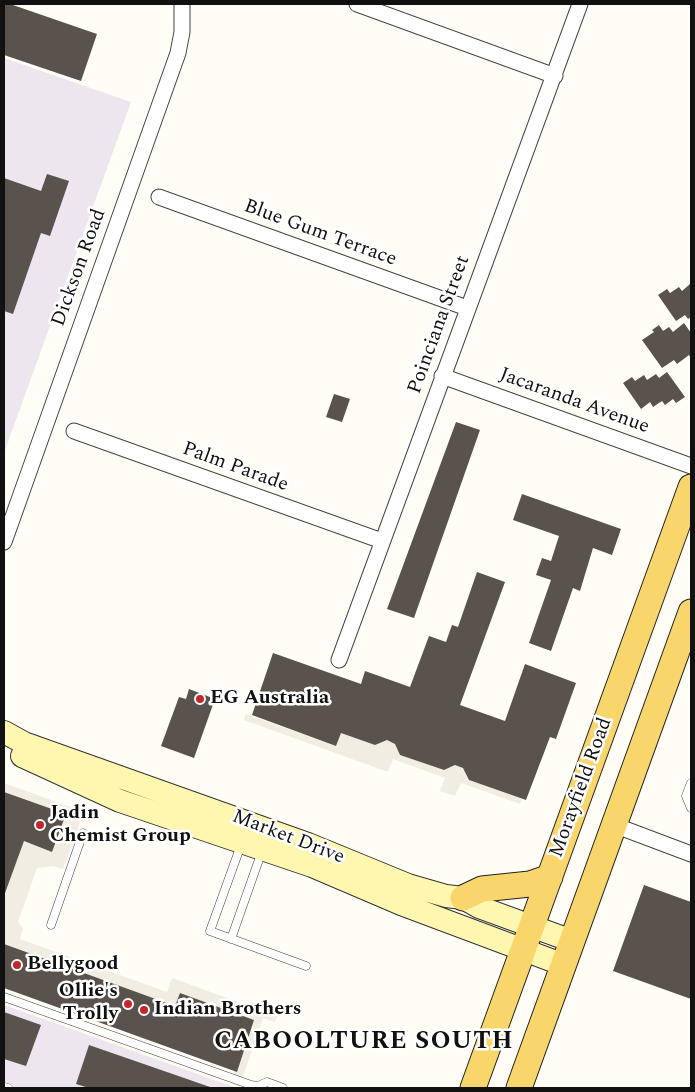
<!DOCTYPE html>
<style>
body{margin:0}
#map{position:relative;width:695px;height:1092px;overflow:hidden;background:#fffdf5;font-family:Spectral,serif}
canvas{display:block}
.frame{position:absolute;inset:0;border:5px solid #111;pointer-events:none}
</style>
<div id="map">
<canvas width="695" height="1092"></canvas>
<div class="frame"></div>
</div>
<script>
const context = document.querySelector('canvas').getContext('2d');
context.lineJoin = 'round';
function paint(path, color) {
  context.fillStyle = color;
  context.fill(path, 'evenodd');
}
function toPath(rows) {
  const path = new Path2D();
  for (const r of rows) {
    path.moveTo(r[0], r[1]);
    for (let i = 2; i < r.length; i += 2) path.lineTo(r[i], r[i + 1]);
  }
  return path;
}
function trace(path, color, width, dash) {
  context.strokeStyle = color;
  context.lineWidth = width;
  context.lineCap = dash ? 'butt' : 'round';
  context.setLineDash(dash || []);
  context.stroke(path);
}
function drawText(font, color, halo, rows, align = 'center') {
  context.font = font + ' Spectral,serif';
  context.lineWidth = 5;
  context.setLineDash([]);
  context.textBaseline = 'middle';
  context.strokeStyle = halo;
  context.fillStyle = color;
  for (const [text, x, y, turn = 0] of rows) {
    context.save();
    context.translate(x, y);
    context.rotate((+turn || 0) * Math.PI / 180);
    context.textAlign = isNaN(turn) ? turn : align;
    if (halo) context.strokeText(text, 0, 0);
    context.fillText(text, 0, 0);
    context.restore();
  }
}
const industrial = toPath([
 [4,58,131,102,4,453],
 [4,1005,237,1088,4,1088]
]);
const plaza = toPath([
 [245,714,336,746,341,733,375,745,387,740,395,744,400,755,444,770,455,765,463,768,469,780,522,799,520,804,461,783,455,796,440,791,445,778,393,759,388,772,244,720],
 [4,783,84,812,63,869,53,866,37,868,18,922,23,928,20,939,167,992,172,978,277,1016,275,1022,263,1018,242,1079,233,1076,234,1071,237,1072,254,1020,180,993,175,1006,4,944,4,897,24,841,52,852,66,814,4,792]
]);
const building = toPath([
 [4,4,10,4,97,34,81,81,4,55],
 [47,174,69,181,50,236,41,233,13,314,4,311,4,178,41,191],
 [690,284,691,317,688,319,685,315,676,321,658,295,667,289,670,293,679,287,682,291],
 [684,323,691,333,691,358,689,355,677,364,674,360,662,368,642,340,654,332,652,330,659,325,663,331,669,327,673,332],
 [667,372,685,397,676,403,673,399,665,405,662,401,653,407,650,402,641,409,623,383,632,377,635,381,644,375,647,380,656,374,659,378],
 [334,394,350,399,342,422,326,417],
 [456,422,480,430,414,618,387,609],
 [522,494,621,529,612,555,593,548,580,591,573,588,551,651,529,643,551,580,536,575,542,558,551,561,559,536,513,520],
 [477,572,505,582,460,705,505,721,525,664,576,683,556,739,550,737,526,800,469,780,463,768,455,765,444,770,400,755,395,744,387,740,375,745,341,733,336,746,252,715,273,653,361,684,365,671,410,687,429,636,446,642,452,625,458,627],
 [189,689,215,699,194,758,161,746,179,697,186,699],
 [4,792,66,814,52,852,24,841,4,896],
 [644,885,691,902,691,999,613,971],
 [4,944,175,1006,180,993,254,1020,237,1072,4,988],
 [4,1012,41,1025,26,1066,4,1059],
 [89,1045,213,1088,89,1088,76,1084]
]);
const lane = toPath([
 [691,783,686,796,691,808],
 [241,845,210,931,306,966],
 [51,925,83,833],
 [231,939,262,851],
 [4,997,251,1085,258,1086,267,1082,283,1088],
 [4,1087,8,1088]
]);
const street = toPath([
 [357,4,555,76],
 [159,197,467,308],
 [442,376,691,466],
 [74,431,382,541],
 [4,542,178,53,182,32,182,4],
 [339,660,580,4],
 [614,825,691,854]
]);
const secondary = toPath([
 [4,732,24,743,308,844,408,885,446,896,463,898,479,907,572,941],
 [22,756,120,801,312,866,401,904,564,965]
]);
const primary = toPath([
 [463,898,482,889,530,884,550,877],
 [473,1088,691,487],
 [519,1088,691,612]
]);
const markers = [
 [200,699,5,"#c4262e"],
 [40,825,5,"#c4262e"],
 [17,965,5,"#c4262e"],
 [128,1004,5,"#c4262e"],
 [144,1010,5,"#c4262e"]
];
const streetNames = [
 ["Blue Gum Terrace",320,234,20],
 ["Dickson Road",80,268,-70],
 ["Poinciana Street",440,325,-70],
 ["Jacaranda Avenue",574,402,20],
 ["Palm Parade",235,468,20],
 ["Morayfield Road",582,788,-70],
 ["Market Drive",288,838,21]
];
const poiNames = [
 ["EG Australia",210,699],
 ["Jadin",50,814],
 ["Chemist Group",50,837],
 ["Bellygood",27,965],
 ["Ollie's",118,992,"right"],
 ["Trolly",118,1015,"right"],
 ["Indian Brothers",154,1010]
];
const districtNames = [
 ["CABOOLTURE SOUTH",364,1043]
];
paint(industrial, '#eee6ef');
paint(plaza, '#f1ede2');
paint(building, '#5a524d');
trace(lane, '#444', 9);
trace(street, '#444', 17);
trace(secondary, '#333', 24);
trace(primary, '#222', 27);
trace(lane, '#fff', 8);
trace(street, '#fff', 15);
trace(secondary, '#fff6b0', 22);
trace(primary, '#f9d66b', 25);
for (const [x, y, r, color] of markers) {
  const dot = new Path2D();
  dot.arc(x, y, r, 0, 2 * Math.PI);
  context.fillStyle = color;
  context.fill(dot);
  trace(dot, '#fff', 2);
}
drawText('20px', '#111', '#fff', streetNames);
drawText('bold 20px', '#111', '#fff', poiNames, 'left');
context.letterSpacing = '1px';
drawText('bold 25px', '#111', '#fff', districtNames);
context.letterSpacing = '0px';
</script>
